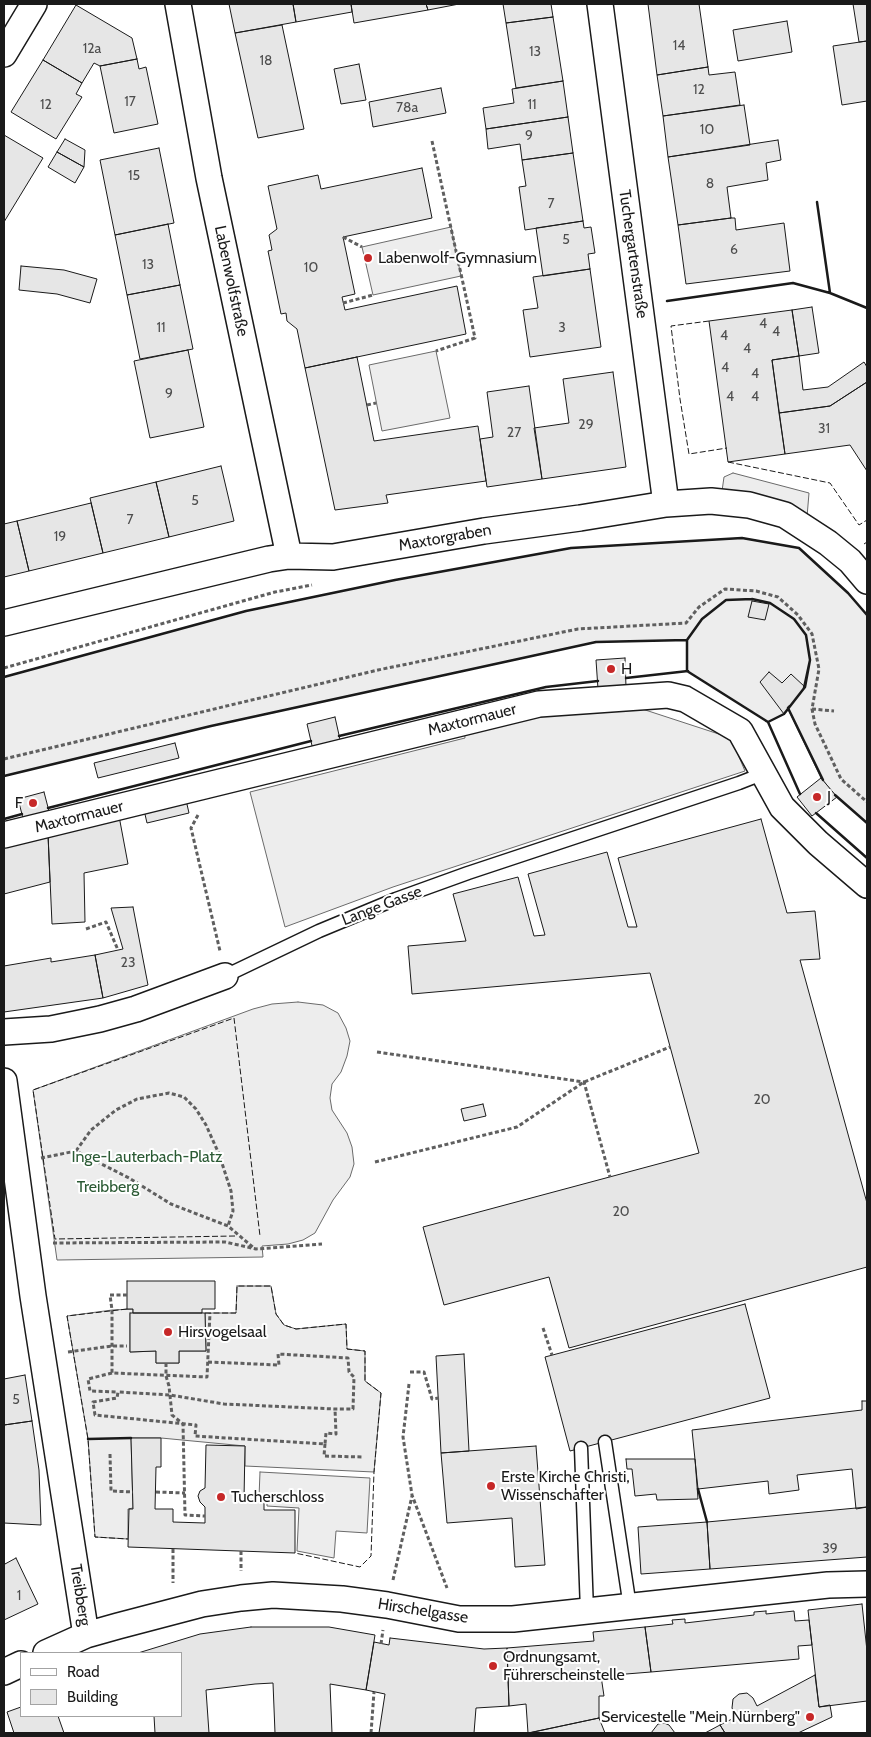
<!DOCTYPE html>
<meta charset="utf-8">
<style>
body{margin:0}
#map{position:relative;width:871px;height:1737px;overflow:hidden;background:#fff;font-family:Cabin,sans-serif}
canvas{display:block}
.frame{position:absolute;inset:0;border:5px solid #1a1a1a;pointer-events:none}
.legend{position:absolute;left:20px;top:1652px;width:162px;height:65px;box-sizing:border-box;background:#fff;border:1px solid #a3a3a3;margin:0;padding:6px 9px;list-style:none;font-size:15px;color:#1a1a1a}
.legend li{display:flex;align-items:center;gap:10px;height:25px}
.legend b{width:25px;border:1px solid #a3a3a3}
</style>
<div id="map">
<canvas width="871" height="1737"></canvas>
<div class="frame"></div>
<ul class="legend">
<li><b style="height:6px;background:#fff"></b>Road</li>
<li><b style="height:14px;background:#e6e6e6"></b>Building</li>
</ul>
</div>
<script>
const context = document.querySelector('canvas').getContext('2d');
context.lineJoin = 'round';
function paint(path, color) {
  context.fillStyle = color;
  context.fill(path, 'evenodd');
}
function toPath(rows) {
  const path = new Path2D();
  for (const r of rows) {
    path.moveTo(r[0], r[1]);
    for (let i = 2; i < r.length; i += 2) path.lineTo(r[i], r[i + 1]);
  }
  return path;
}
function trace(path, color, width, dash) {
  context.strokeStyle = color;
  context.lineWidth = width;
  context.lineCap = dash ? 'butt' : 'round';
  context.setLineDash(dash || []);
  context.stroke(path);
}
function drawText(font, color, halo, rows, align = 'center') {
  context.font = font + ' Cabin,sans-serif';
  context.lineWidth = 4;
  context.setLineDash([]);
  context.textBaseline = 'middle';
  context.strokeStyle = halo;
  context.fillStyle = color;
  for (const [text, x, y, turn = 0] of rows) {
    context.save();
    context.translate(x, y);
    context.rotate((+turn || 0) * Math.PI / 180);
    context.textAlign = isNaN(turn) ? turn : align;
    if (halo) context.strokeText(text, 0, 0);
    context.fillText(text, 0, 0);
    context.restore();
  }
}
const built = toPath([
 [451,227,461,276,373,295,362,247,451,227],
 [436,351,450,418,382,431,369,365,436,351],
 [733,473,809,493,807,517,722,491,724,477,733,473],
 [742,538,799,548,848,593,867,615,867,823,837,797,821,778,788,709,784,714,768,722,687,671,687,640,596,642,211,726,4,776,4,677,246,611,395,580,571,548,742,538],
 [630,705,731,738,745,771,393,887,285,927,250,792,465,738,464,729,517,718,630,705],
 [298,1002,323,1005,338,1013,346,1028,350,1041,347,1056,341,1072,332,1084,330,1098,332,1110,347,1133,352,1147,354,1164,350,1177,333,1200,315,1233,303,1240,288,1244,262,1246,263,1257,57,1260,33,1090,253,1009,272,1004,298,1002],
 [237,1286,271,1286,276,1314,284,1325,296,1329,346,1324,347,1349,365,1351,365,1381,381,1393,374,1472,245,1466,245,1446,161,1438,131,1438,133,1508,128,1509,128,1539,95,1537,88,1439,67,1316,112,1310,133,1309,133,1313,130,1314,130,1352,156,1351,156,1363,179,1363,179,1351,206,1351,205,1313,236,1313,237,1286],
 [260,1472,370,1478,367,1533,336,1531,334,1558,297,1551,299,1508,267,1506,267,1497,259,1497,260,1472]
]);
const building = toPath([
 [229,4,293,4,296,22,235,33,229,4],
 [293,4,351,4,352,12,296,22,293,4],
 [351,4,426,4,428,10,354,23,351,4],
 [426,4,459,4,428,10,426,4],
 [503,4,551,4,553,17,506,23,503,4],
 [648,4,699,4,708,67,657,75,648,4],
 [853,4,867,4,867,41,859,42,853,4],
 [76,5,132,38,137,59,100,66,94,63,82,83,43,60,76,5],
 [553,17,563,81,516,88,506,23,553,17],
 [787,21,792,52,738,61,733,30,787,21],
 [282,25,304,129,258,138,235,33,282,25],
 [867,41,867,101,842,105,833,46,867,41],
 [137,59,139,69,146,67,158,124,114,133,100,66,137,59],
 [43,60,82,83,76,94,82,97,56,139,11,112,43,60],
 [359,64,366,100,341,104,334,69,359,64],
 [708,67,709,75,735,72,740,105,663,116,657,75,708,67],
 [563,81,568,117,486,129,483,108,514,103,512,89,563,81],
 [441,88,446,113,373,127,369,102,441,88],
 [744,105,750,145,668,157,663,116,744,105],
 [568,117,573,153,522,160,520,144,488,149,486,129,568,117],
 [4,135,43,158,4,222,4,135],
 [65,139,85,150,84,167,57,152,65,139],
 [778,140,781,160,766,163,768,180,727,187,731,218,678,225,668,157,778,140],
 [159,148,174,223,115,235,100,160,159,148],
 [57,152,84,167,75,183,48,167,57,152],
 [573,153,583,221,525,230,519,187,526,186,522,160,573,153],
 [422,168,432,218,343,237,355,294,342,297,345,310,457,286,466,334,305,368,297,329,287,321,286,313,281,314,268,251,272,250,269,235,277,229,268,186,318,175,321,189,422,168],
 [731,218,735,218,736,230,784,223,790,271,686,284,678,225,731,218],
 [583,221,584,228,591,227,595,253,588,254,590,269,543,276,536,228,583,221],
 [168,224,180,285,127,295,115,235,168,224],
 [21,266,64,270,97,279,90,303,57,294,19,290,21,266],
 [590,269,601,347,530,357,523,310,538,308,533,277,590,269],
 [180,285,193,349,140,359,127,295,180,285],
 [812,307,819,353,799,356,792,310,812,307],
 [792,310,799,356,772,360,785,454,728,462,709,321,792,310],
 [188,350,204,427,150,438,134,361,188,350],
 [799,356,803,390,828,387,864,362,867,367,867,382,830,406,779,413,772,360,799,356],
 [357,357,374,441,478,426,486,481,386,495,388,503,335,510,305,368,357,357],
 [613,372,626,467,542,479,534,428,569,423,563,379,613,372],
 [867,382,867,471,850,445,785,454,779,413,830,406,867,382],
 [529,386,542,479,487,487,480,439,493,437,487,392,529,386],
 [221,466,234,521,169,537,156,482,221,466],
 [156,482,169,537,103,553,90,498,156,482],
 [91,503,103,553,29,571,17,521,91,503],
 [17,521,29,571,4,577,4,524,17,521],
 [752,601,769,604,765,620,748,617,752,601],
 [625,658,626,687,598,689,596,660,625,658],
 [769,672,782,683,791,674,805,687,784,714,760,682,769,672],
 [335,717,341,744,313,750,307,724,335,717],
 [175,743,179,758,98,778,94,763,175,743],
 [821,778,837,797,812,816,797,797,821,778],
 [44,792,50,815,24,822,18,799,44,792],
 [186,800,189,813,147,823,144,810,186,800],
 [119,816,128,864,84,873,85,922,52,924,48,834,119,816],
 [761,819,787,913,815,911,820,959,800,960,867,1203,867,1267,569,1348,549,1277,444,1305,423,1227,699,1153,650,973,412,994,408,946,466,941,453,894,518,877,534,936,545,935,528,874,607,852,628,927,637,927,618,858,761,819],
 [48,834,50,882,4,894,4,845,48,834],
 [133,907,148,985,103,998,95,955,123,949,111,908,133,907],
 [95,955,103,998,4,1012,4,966,51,958,51,962,95,955],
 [483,1104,486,1116,464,1121,461,1109,483,1104],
 [127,1281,215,1281,215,1309,202,1309,202,1313,133,1313,133,1309,127,1309,127,1281],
 [745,1304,770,1398,570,1451,545,1357,745,1304],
 [130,1313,205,1313,206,1351,179,1351,179,1363,156,1363,156,1351,130,1352,130,1313],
 [464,1354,469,1451,441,1453,436,1356,464,1354],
 [25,1375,32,1421,4,1425,4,1379,25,1375],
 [862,1401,867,1401,867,1507,856,1509,852,1469,797,1475,799,1490,769,1494,768,1481,698,1489,692,1430,862,1410,862,1401],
 [32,1421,39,1470,41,1525,4,1523,4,1425,32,1421],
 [131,1438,161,1438,161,1467,156,1467,155,1509,173,1509,173,1522,205,1523,205,1507,200,1502,198,1496,200,1491,205,1488,206,1445,245,1446,244,1499,264,1500,264,1510,295,1510,295,1553,128,1547,129,1509,133,1509,131,1438],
 [536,1446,545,1565,515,1567,512,1518,447,1523,441,1453,536,1446],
 [626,1459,695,1459,698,1499,657,1500,656,1494,635,1496,632,1469,627,1469,626,1459],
 [867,1507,867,1557,710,1569,707,1522,867,1507],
 [707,1522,710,1569,641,1574,638,1527,707,1522],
 [16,1558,38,1604,4,1620,4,1561,5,1564,16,1558],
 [862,1604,867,1651,867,1701,819,1707,808,1610,862,1604],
 [766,1611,766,1614,794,1611,795,1621,809,1620,812,1645,798,1646,799,1659,651,1672,645,1627,673,1624,672,1620,685,1619,685,1623,754,1615,754,1612,766,1611],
 [251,1627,329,1627,375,1635,366,1690,330,1684,332,1733,275,1733,273,1683,255,1684,206,1690,209,1733,155,1733,154,1716,181,1716,181,1653,138,1653,200,1634,251,1627],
 [645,1627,651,1672,601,1676,604,1696,599,1696,599,1718,528,1733,526,1704,509,1706,507,1648,594,1641,593,1632,645,1627],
 [390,1638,484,1649,507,1648,509,1706,476,1708,474,1733,379,1733,385,1694,366,1690,374,1642,389,1645,390,1638],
 [815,1675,819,1707,830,1705,832,1717,798,1733,725,1733,720,1725,736,1717,732,1708,733,1699,739,1694,747,1693,753,1698,757,1706,815,1675],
 [21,1707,21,1716,58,1716,64,1733,14,1733,7,1712,21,1707],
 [599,1718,605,1733,529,1733,599,1718],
 [664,1723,669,1725,675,1733,651,1733,658,1724,664,1723],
 [720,1725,725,1733,705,1733,720,1725]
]);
const path = toPath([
 [432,141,475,338,436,351],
 [343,237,362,247],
 [343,303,373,295],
 [367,405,376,403],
 [4,668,275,592,312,585],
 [812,709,834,711],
 [4,759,378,670,578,629,686,623,699,607,725,589,756,591,778,597,798,615,812,634,819,669,812,709,815,724,841,779,867,802],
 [198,815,191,828,220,951],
 [86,929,106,922,118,950],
 [377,1052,584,1082,610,1177],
 [76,1151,91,1130,116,1110,137,1099,169,1093,184,1097,196,1109,206,1125,219,1154,231,1191,233,1211,228,1226],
 [41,1158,76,1151,129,1178,171,1204,228,1226,255,1249],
 [375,1162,517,1127,584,1082,670,1047],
 [53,1243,225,1242,256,1249,322,1244],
 [127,1295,110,1295,112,1310,112,1373,207,1377,210,1313],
 [543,1328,552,1355],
 [68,1352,112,1346,127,1346],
 [208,1362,279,1365,278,1354,348,1358,349,1372,354,1377,353,1409,335,1409,224,1404,170,1395,118,1392,117,1398,93,1402,95,1415,196,1425,195,1436,325,1444,326,1433,336,1434,335,1409],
 [166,1363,166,1376,169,1386,172,1415,183,1424,185,1515,205,1516],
 [410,1372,424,1372,432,1399,439,1398],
 [112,1373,88,1379,90,1391,118,1392],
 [409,1384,403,1437,412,1495,447,1588],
 [325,1444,324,1456,363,1457],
 [110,1454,111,1491,133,1492],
 [156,1492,185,1493],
 [173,1549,173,1583],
 [241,1551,241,1571],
 [393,1580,412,1496],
 [381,1644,383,1630],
 [371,1733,374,1692]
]);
const service = toPath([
 [225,976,319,931,396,899,468,873,739,783,762,774],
 [605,1442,630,1607],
 [581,1448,587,1611]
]);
const minor = toPath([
 [178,4,209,178,289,556],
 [600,4,666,504],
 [4,54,34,4],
 [4,623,269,559,289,556,333,557,484,531,580,518,666,504,711,501,749,505,785,515,828,543,850,561,867,581],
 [4,835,539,704,668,695,685,699,740,731,782,807,818,843,867,885],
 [4,1032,51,1029,100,1019,136,1009,225,976],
 [4,1081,33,1296,86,1635],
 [46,1653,86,1635,118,1626,202,1604,241,1598,273,1595,342,1599,387,1605,459,1619,513,1619,828,1585,867,1584],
 [4,1672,21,1664]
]);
const fence = toPath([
 [709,321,671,326,680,399,689,454,727,448],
 [728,462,830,483,859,525,867,520],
 [864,544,867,542],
 [235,1236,55,1239,33,1090,234,1018,260,1236],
 [127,1309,67,1316,88,1439,95,1537,128,1539],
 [205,1313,236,1313,237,1286,271,1286,276,1314,284,1325,296,1329,346,1324,347,1349,365,1351,365,1381,381,1393,374,1472,371,1556,360,1567,295,1553]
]);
const wall = toPath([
 [817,202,830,293],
 [667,301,793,283,830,293,867,308],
 [752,599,770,603,794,619,806,635,810,660,805,687,784,714,768,722,687,671,687,640,702,619,726,600,752,599],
 [4,677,246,611,395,580,571,548,742,538,799,548,848,593,867,615],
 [626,678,688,671],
 [790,706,788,708,823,780],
 [766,721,768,722,800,794],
 [339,736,546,687,598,681],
 [4,776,211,726,596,642,687,640,702,619,726,600,752,599,770,603,794,619,806,635,810,660,804,688],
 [835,795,867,823],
 [48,808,311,741],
 [816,813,867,858],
 [4,819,22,814],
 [88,1439,131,1438],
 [698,1489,707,1522]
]);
const markers = [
 [368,258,5,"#c62828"],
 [611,669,5,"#c62828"],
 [817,797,5,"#c62828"],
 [33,803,5,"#c62828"],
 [168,1332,5,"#c62828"],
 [491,1486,5,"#c62828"],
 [221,1497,5,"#c62828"],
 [493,1666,5,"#c62828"],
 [810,1717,5,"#c62828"]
];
const numberNames = [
 ["14",679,46],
 ["12a",92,49],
 ["13",535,52],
 ["18",266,61],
 ["12",699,90],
 ["17",130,102],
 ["12",46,105],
 ["11",532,105],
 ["78a",407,108],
 ["10",707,130],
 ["9",529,136],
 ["15",134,176],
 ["8",710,184],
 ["7",551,204],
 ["5",566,240],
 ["6",734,250],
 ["13",148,265],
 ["10",311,268],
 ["4",763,324],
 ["11",161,328],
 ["3",562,328],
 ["4",776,332],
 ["4",724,336],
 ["4",747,349],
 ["4",725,368],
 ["4",755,374],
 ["9",169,394],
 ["4",730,397],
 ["4",755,397],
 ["29",586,425],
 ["31",824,429],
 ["27",514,433],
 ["5",195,501],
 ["7",130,520],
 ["19",60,537],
 ["23",128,963],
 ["20",762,1100],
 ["20",621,1212],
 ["5",16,1400],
 ["39",830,1549],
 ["1",19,1596]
];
const streetNames = [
 ["Tuchergartenstraße",633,254,82],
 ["Labenwolfstraße",231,281,78],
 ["Maxtorgraben",445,538,-10],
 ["Maxtormauer",472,720,-14],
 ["Maxtormauer",79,817,-14],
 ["Lange Gasse",382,906,-21],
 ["Treibberg",80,1595,81],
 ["Hirschelgasse",423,1611,9]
];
const poiNames = [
 ["Labenwolf-Gymnasium",378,258],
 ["H",621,669],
 ["J",827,797],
 ["F",23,803,"right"],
 ["Hirsvogelsaal",178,1332],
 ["Erste Kirche Christi,",501,1477],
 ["Wissenschafter",501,1495],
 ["Tucherschloss",231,1497],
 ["Ordnungsamt,",503,1657],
 ["Führerscheinstelle",503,1675],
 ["Servicestelle \"Mein Nürnberg\"",800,1717,"right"]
];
const parkNames = [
 ["Inge-Lauterbach-Platz",147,1157],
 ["Treibberg",108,1187]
];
paint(built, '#ededed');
trace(built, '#6a6a6a', 1);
paint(building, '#e6e6e6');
trace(building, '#1a1a1a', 1);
trace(service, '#1a1a1a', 15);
trace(minor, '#1a1a1a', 28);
trace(path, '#5f5f5f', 3, [4, 2.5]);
trace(service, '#fff', 12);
trace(minor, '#fff', 25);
trace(fence, '#1a1a1a', 1, [6, 2.5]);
trace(wall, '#1a1a1a', 2.5);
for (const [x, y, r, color] of markers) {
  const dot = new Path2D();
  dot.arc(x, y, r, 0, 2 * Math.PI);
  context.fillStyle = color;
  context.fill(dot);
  trace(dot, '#fff', 2);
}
drawText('14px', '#4d4d4d', null, numberNames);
drawText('16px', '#1a1a1a', '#fff', streetNames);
drawText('16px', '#1a1a1a', '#fff', poiNames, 'left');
drawText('16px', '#2b5a34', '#fff', parkNames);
</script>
